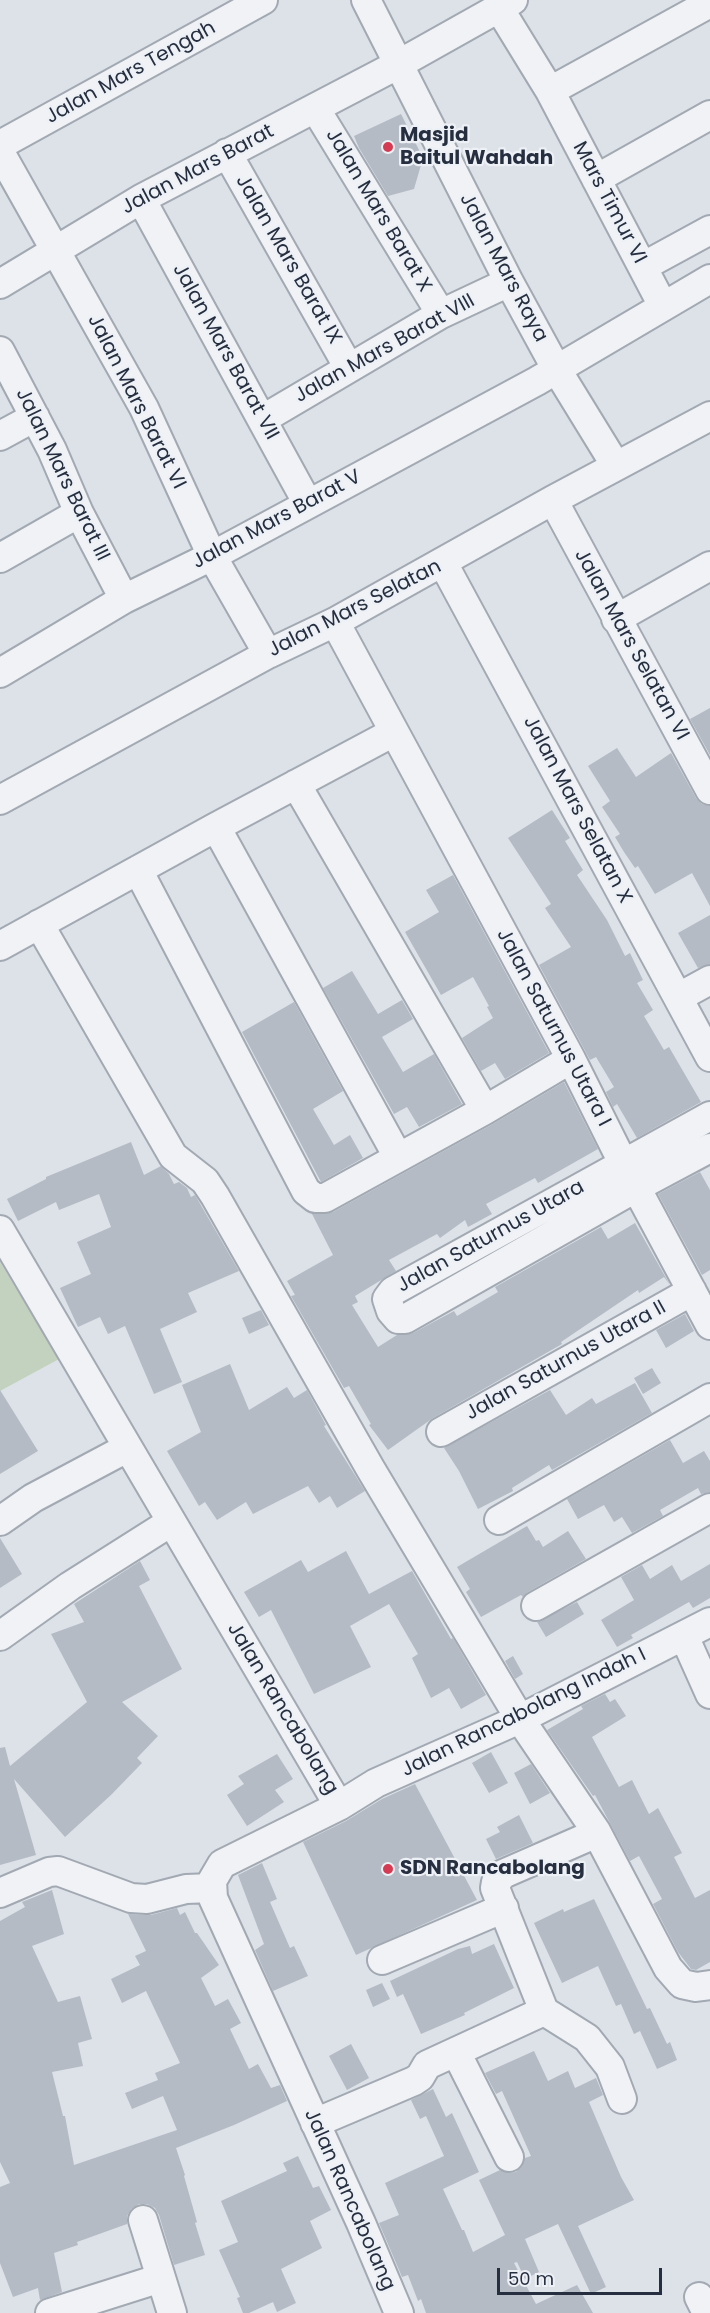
<!DOCTYPE html>
<style>
body{margin:0}
#map{position:relative;width:710px;height:2313px;overflow:hidden;background:#dde2e8;font-family:Poppins,sans-serif}
canvas{display:block}
.scale{position:absolute;left:497px;top:2268px;width:165px;height:27px;box-sizing:border-box;border:3px solid #262f40;border-top:0;padding-left:8px;font-size:18px;line-height:21px;white-space:nowrap;color:#262f40;-webkit-text-stroke:4px #edf1f6;paint-order:stroke}
</style>
<div id="map">
<canvas width="710" height="2313"></canvas>
<div class="scale">50 m</div>
</div>
<script>
const context = document.querySelector('canvas').getContext('2d');
context.lineJoin = 'round';
function paint(path, color) {
  context.fillStyle = color;
  context.fill(path, 'evenodd');
}
function toPath(rows) {
  const path = new Path2D();
  for (const r of rows) {
    path.moveTo(r[0], r[1]);
    for (let i = 2; i < r.length; i += 2) path.lineTo(r[i], r[i + 1]);
  }
  return path;
}
function trace(path, color, width, dash) {
  context.strokeStyle = color;
  context.lineWidth = width;
  context.lineCap = dash ? 'butt' : 'round';
  context.setLineDash(dash || []);
  context.stroke(path);
}
function drawText(font, color, halo, rows, align = 'center') {
  context.font = font + ' Poppins,sans-serif';
  context.lineWidth = 4.5;
  context.setLineDash([]);
  context.textBaseline = 'middle';
  context.strokeStyle = halo;
  context.fillStyle = color;
  for (const [text, x, y, turn = 0] of rows) {
    context.save();
    context.translate(x, y);
    context.rotate((+turn || 0) * Math.PI / 180);
    context.textAlign = isNaN(turn) ? turn : align;
    if (halo) context.strokeText(text, 0, 0);
    context.fillText(text, 0, 0);
    context.restore();
  }
}
const green = toPath([
 [0,1262,59,1359,0,1391]
]);
const building = toPath([
 [401,114,423,158,414,189,388,196,359,148,354,136],
 [710,708,710,755,690,719],
 [617,748,636,777,671,753,696,798,702,804,710,806,710,906,692,873,655,894,638,866,635,868,624,852,615,837,620,834,602,807,610,801,588,766],
 [552,810,570,838,565,841,583,870,577,875,607,920,625,956,630,953,643,980,637,983,653,1010,644,1016,664,1050,669,1047,701,1102,637,1138,617,1104,613,1107,606,1092,614,1087,596,1057,590,1060,539,965,571,947,545,908,551,904,508,838],
 [453,875,549,1053,505,1079,495,1063,481,1071,462,1038,493,1018,487,1007,489,1006,473,977,441,995,405,932,439,912,426,890],
 [710,915,710,964,698,968,678,933],
 [352,971,378,1014,402,1000,413,1019,382,1037,403,1072,434,1054,462,1104,419,1127,407,1107,394,1114,323,988],
 [294,1002,343,1091,313,1109,334,1145,350,1135,363,1158,321,1182,242,1032],
 [564,1082,598,1149,538,1183,535,1178,486,1204,492,1214,468,1227,465,1220,440,1238,437,1234,389,1260,396,1271,355,1296,358,1302,352,1305,378,1347,397,1335,413,1333,454,1311,457,1316,498,1292,495,1287,601,1227,608,1239,635,1223,670,1285,664,1277,639,1293,638,1290,561,1342,562,1344,433,1418,388,1450,369,1425,371,1424,349,1386,344,1388,291,1296,295,1295,287,1281,333,1255,312,1214,333,1212,493,1124],
 [131,1142,144,1175,161,1166,169,1174,174,1184,179,1182,187,1188,191,1197,195,1195,239,1271,188,1293,197,1312,160,1329,182,1382,154,1394,125,1326,108,1334,100,1317,78,1327,60,1288,91,1274,77,1242,111,1227,99,1194,59,1210,56,1202,18,1221,7,1199,46,1179,46,1177],
 [700,1172,710,1190,710,1270,702,1275,658,1194],
 [261,1310,269,1325,249,1334,242,1318],
 [685,1314,694,1331,666,1348,656,1330],
 [230,1364,249,1410,287,1387,294,1398,307,1390,326,1425,324,1426,365,1491,337,1508,330,1496,319,1503,308,1486,253,1514,246,1502,217,1520,205,1502,199,1506,167,1451,201,1432,182,1385],
 [652,1368,661,1383,643,1394,634,1378],
 [635,1383,652,1413,552,1470,549,1465,512,1488,513,1491,478,1509,459,1471,444,1448,550,1390,566,1415,592,1398,596,1404],
 [0,1390,38,1451,0,1474],
 [670,1440,683,1463,704,1451,710,1461,710,1492,701,1494,698,1488,660,1510,663,1516,632,1533,622,1517,614,1522,604,1505,578,1519,567,1499],
 [527,1526,536,1541,539,1540,543,1547,568,1531,586,1559,528,1592,523,1597,521,1595,481,1617,466,1592,470,1589,457,1567],
 [0,1538,22,1574,0,1588],
 [346,1551,369,1594,412,1571,451,1639,453,1638,486,1695,461,1709,449,1688,431,1698,412,1658,418,1654,389,1604,350,1626,371,1667,314,1694,271,1610,259,1617,244,1592,301,1560,308,1572],
 [140,1561,150,1580,139,1586,182,1669,122,1702,158,1736,137,1758,142,1763,111,1795,65,1837,14,1779,36,1855,0,1865,0,1748,5,1747,10,1766,87,1702,51,1634,84,1622,74,1604],
 [710,1564,710,1598,693,1608,689,1602,631,1635,633,1638,617,1647,601,1620,634,1600,621,1577,642,1565,650,1579,672,1565,681,1581],
 [577,1602,584,1614,546,1637,537,1622],
 [513,1656,523,1674,515,1679,505,1661],
 [605,1694,610,1702,615,1699,626,1716,592,1737,619,1787,632,1780,649,1814,658,1808,682,1853,674,1857,695,1898,710,1890,710,1962,696,1970,691,1969,678,1952,653,1904,662,1899,639,1856,630,1861,595,1795,593,1796,547,1730,583,1709,581,1706],
 [491,1752,508,1783,489,1793,472,1763],
 [277,1754,293,1779,275,1790,284,1802,247,1826,227,1795,244,1784,238,1776],
 [531,1764,550,1793,530,1804,514,1773],
 [415,1784,477,1900,356,1955,303,1842,346,1821,382,1799],
 [519,1815,533,1843,496,1859,486,1839,500,1832,497,1827],
 [262,1863,277,1899,270,1902,290,1948,294,1946,308,1976,273,1991,255,1950,264,1944,238,1875],
 [52,1890,64,1934,32,1946,58,2002,80,1996,92,2039,78,2043,83,2066,52,2072,63,2116,65,2116,74,2165,177,2130,163,2096,132,2109,125,2093,158,2080,155,2073,180,2063,146,1991,122,2003,111,1979,140,1965,135,1956,146,1951,128,1914,151,1915,177,1908,180,1915,185,1912,195,1933,197,1933,219,1965,201,1978,215,2006,228,1999,241,2023,230,2029,249,2069,258,2064,271,2088,280,2085,287,2101,234,2125,176,2148,185,2175,184,2176,197,2222,195,2223,205,2255,174,2265,159,2215,155,2208,147,2204,139,2204,131,2209,127,2216,127,2224,77,2242,78,2245,54,2253,62,2292,40,2300,38,2288,13,2297,0,2263,0,2187,10,2183,0,2162,0,1921,25,1907,22,1902],
 [594,1899,647,2009,650,2008,667,2044,670,2042,677,2060,657,2069,640,2031,634,2034,621,2004,616,2006,598,1966,562,1983,534,1923,563,1909,564,1912],
 [494,1944,514,1988,464,2013,465,2015,421,2034,403,1994,397,1997,390,1981,458,1949,470,1946,472,1954],
 [382,1983,390,1999,373,2007,366,1990],
 [351,2044,369,2078,347,2090,329,2056],
 [534,2051,548,2081,568,2071,575,2088,596,2078,603,2095,589,2102,621,2177,634,2200,578,2226,606,2287,591,2294,558,2224,525,2239,539,2272,525,2279,517,2262,514,2263,536,2304,577,2285,593,2313,426,2313,421,2299,418,2301,408,2275,402,2277,379,2223,399,2215,385,2183,444,2156,426,2116,420,2119,411,2100,433,2089,446,2117,452,2113,479,2172,443,2189,462,2230,464,2230,473,2252,505,2235,479,2180,500,2170,507,2173,516,2172,522,2166,525,2158,531,2156,502,2091,496,2094,485,2073],
 [298,2156,313,2188,319,2186,331,2210,310,2221,322,2248,281,2269,296,2303,277,2312,273,2302,249,2313,243,2313,237,2298,240,2297,219,2250,238,2242,221,2201,287,2171,283,2163]
]);
const minor = toPath([
 [366,0,509,282,557,370,616,466],
 [499,8,550,91,663,306],
 [550,91,710,3],
 [315,108,441,314],
 [0,145,263,0],
 [0,152,144,408,212,556,268,654],
 [227,153,349,368],
 [596,179,710,115],
 [141,199,308,504],
 [644,266,710,230],
 [0,284,141,199,399,64,513,0],
 [0,351,52,450,79,513,124,599],
 [263,419,441,314,509,282],
 [0,436,35,417],
 [553,500,710,790],
 [0,558,79,513],
 [443,563,710,1057],
 [616,619,710,566],
 [335,622,571,1059,623,1163,710,1325],
 [0,673,124,599,212,556,537,381,710,279],
 [296,784,485,1110],
 [0,800,268,654,335,622,553,500,710,416],
 [216,827,398,1157],
 [138,870,306,1191,315,1198,325,1198,485,1110,571,1059],
 [39,924,173,1156,205,1181,215,1196,370,1468,520,1719,596,1831,668,1968,682,1984,696,1987,710,1985],
 [0,946,216,827,394,732],
 [679,997,710,980],
 [710,1116,393,1291,387,1299,391,1311,398,1319,405,1319,637,1187,710,1148],
 [0,1230,339,1806,222,1864,212,1881,213,1898,361,2223,399,2313],
 [441,1432,692,1291],
 [499,1520,710,1398],
 [0,1521,33,1498,127,1448],
 [536,1606,710,1508],
 [0,1636,70,1586,171,1522],
 [684,1636,710,1694],
 [339,1806,376,1783,520,1719,710,1622],
 [0,1893,49,1872,58,1871,131,1898,147,1899,186,1889,212,1888],
 [382,1960,504,1908],
 [544,2011,587,2038,610,2067,622,2099],
 [456,2052,509,2157],
 [315,2123,414,2081,420,2077,427,2065,544,2011,495,1888,496,1882,503,1874,597,1833],
 [143,2220,172,2313],
 [699,2297,707,2313],
 [50,2313,161,2278]
]);
const markers = [
 [388,147,6,"#d53b53"],
 [388,1869,6,"#d53b53"]
];
const streetNames = [
 ["Jalan Mars Tengah",131,73,-29],
 ["Jalan Mars Barat",198,170,-28],
 ["Mars Timur VI",609,203,62],
 ["Jalan Mars Barat X",378,211,59],
 ["Jalan Mars Barat IX",288,260,60],
 ["Jalan Mars Raya",503,268,62],
 ["Jalan Mars Barat VIII",385,349,-29],
 ["Jalan Mars Barat VII",225,352,61],
 ["Jalan Mars Barat VI",136,402,63],
 ["Jalan Mars Barat III",62,475,64],
 ["Jalan Mars Barat V",277,520,-28],
 ["Jalan Mars Selatan",355,609,-27],
 ["Jalan Mars Selatan VI",631,645,61],
 ["Jalan Mars Selatan X",577,810,62],
 ["Jalan Saturnus Utara I",553,1028,62],
 ["Jalan Saturnus Utara",491,1237,-29],
 ["Jalan Saturnus Utara II",566,1361,-29],
 ["Jalan Rancabolang",282,1709,59],
 ["Jalan Rancabolang Indah I",524,1713,-26],
 ["Jalan Rancabolang",349,2200,66]
];
const poiNames = [
 ["Masjid",400,136],
 ["Baitul Wahdah",400,159],
 ["SDN Rancabolang",400,1869]
];
paint(green, '#c3d2be');
paint(building, '#b4bbc5');
trace(minor, '#a2a9b2', 32);
trace(minor, '#f0f2f6', 28);
for (const [x, y, r, color] of markers) {
  const dot = new Path2D();
  dot.arc(x, y, r, 0, 2 * Math.PI);
  context.fillStyle = color;
  context.fill(dot);
  trace(dot, '#edf1f6', 2);
}
drawText('20px', '#262f40', '#edf1f6', streetNames);
drawText('bold 20px', '#262f40', '#edf1f6', poiNames, 'left');
</script>
